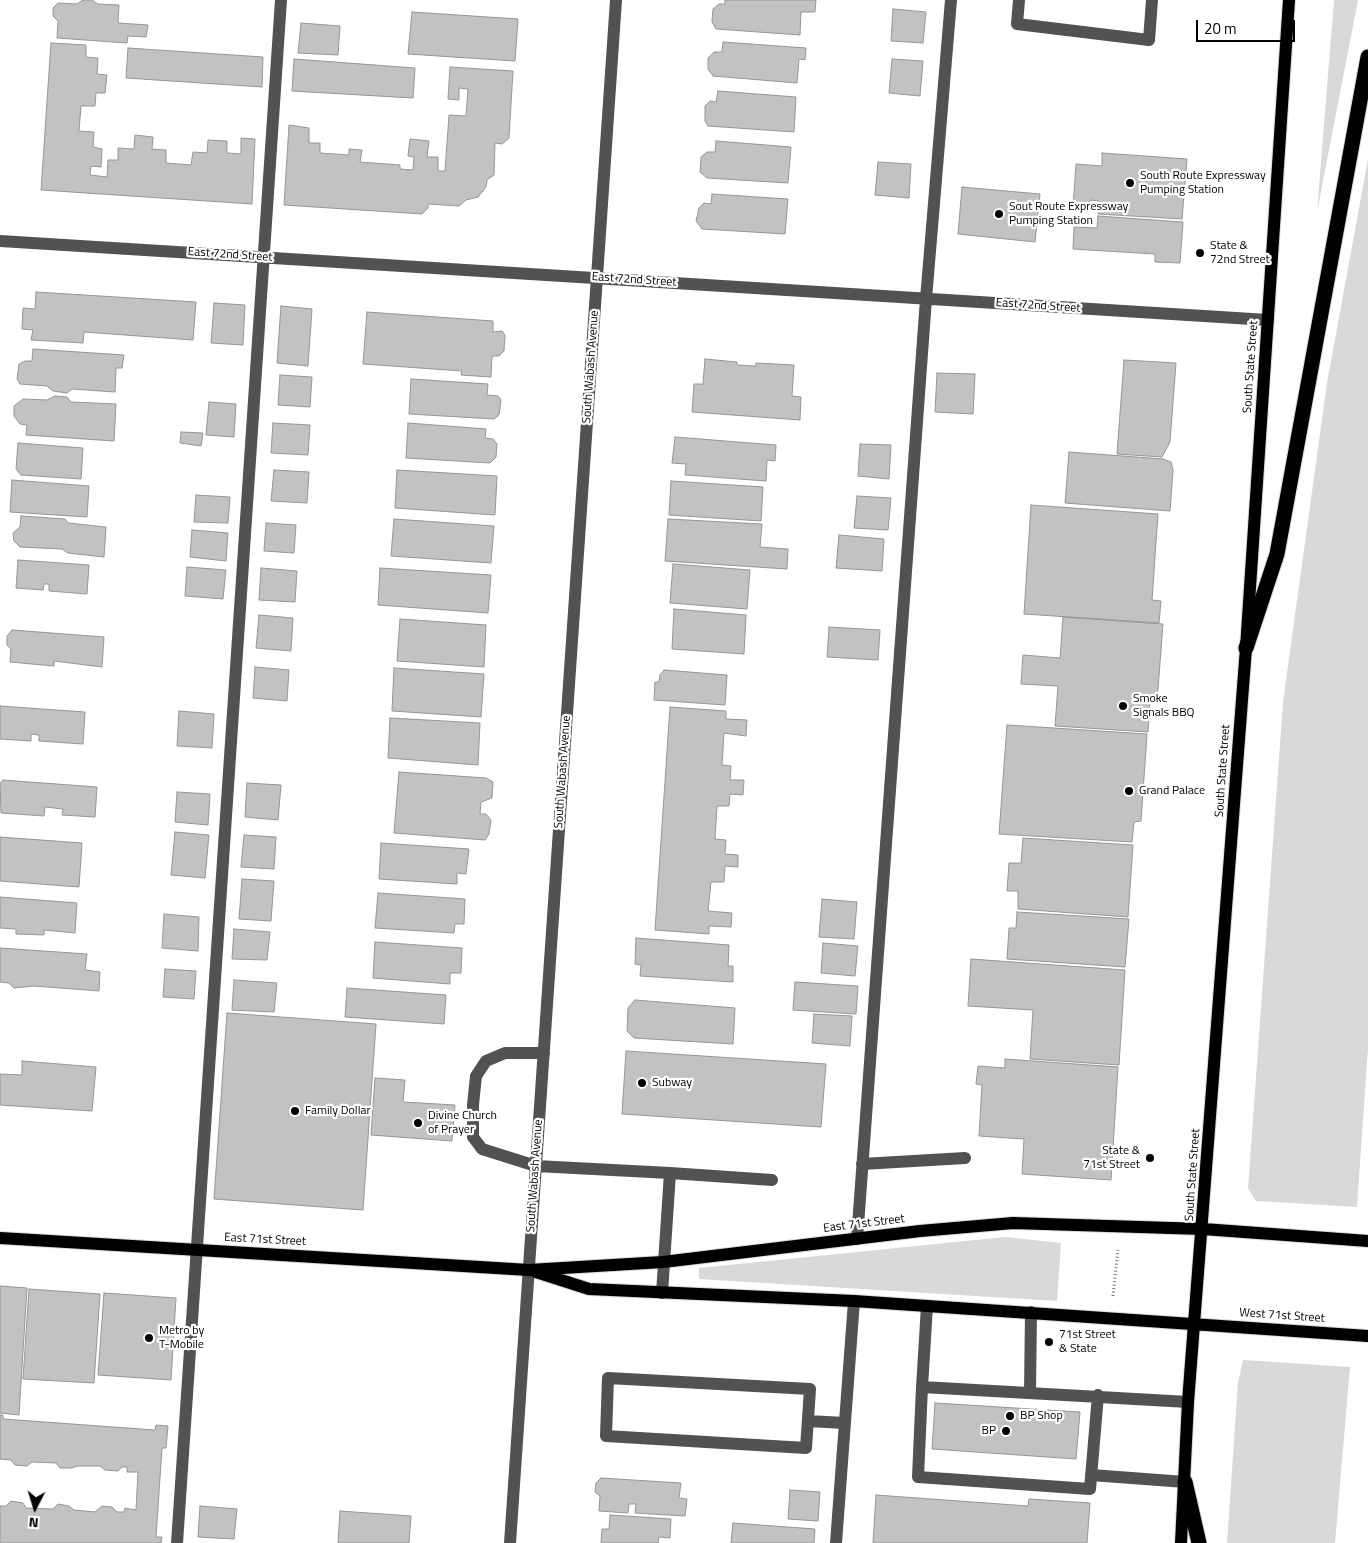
<!DOCTYPE html>
<style>
body{margin:0}
#map{position:relative;width:1368px;height:1543px;overflow:hidden;background:#fff;font-family:"Titillium Web",sans-serif}
canvas{display:block}
.north{position:absolute;left:10px;top:1483px;width:50px;height:50px;-webkit-text-stroke:4px #fff;paint-order:stroke;rotate:185deg;font-size:14px;font-weight:700;line-height:20px;text-align:center;color:#000}
.north::after{content:'';display:block;margin:auto;width:18px;height:22px;background:#000;clip-path:polygon(50% 0,100% 100%,50% 72%,0 100%)}
.scale{position:absolute;left:1196px;top:20px;width:99px;height:22px;box-sizing:border-box;border:2px solid #000;border-top:0;padding-left:6px;font-size:15px;line-height:18px;white-space:nowrap;color:#000;-webkit-text-stroke:4px #fff;paint-order:stroke}
</style>
<div id="map">
<canvas width="1368" height="1543"></canvas>
<div class="north">N</div>
<div class="scale">20 m</div>
</div>
<script>
const context = document.querySelector('canvas').getContext('2d');
context.lineJoin = 'round';
function paint(path, color) {
  context.fillStyle = color;
  context.fill(path, 'evenodd');
}
function toPath(rows) {
  const path = new Path2D();
  for (const r of rows) {
    path.moveTo(r[0], r[1]);
    for (let i = 2; i < r.length; i += 2) path.lineTo(r[i], r[i + 1]);
  }
  return path;
}
function trace(path, color, width, dash) {
  context.strokeStyle = color;
  context.lineWidth = width;
  context.lineCap = dash ? 'butt' : 'round';
  context.setLineDash(dash || []);
  context.stroke(path);
}
function drawText(font, color, halo, rows, align = 'center') {
  context.font = font + ' "Titillium Web",sans-serif';
  context.lineWidth = 4.5;
  context.setLineDash([]);
  context.textBaseline = 'middle';
  context.strokeStyle = halo;
  context.fillStyle = color;
  for (const [text, x, y, turn = 0] of rows) {
    context.save();
    context.translate(x, y);
    context.rotate((+turn || 0) * Math.PI / 180);
    context.textAlign = isNaN(turn) ? turn : align;
    if (halo) context.strokeText(text, 0, 0);
    context.fillText(text, 0, 0);
    context.restore();
  }
}
const green = toPath([
 [1334,0,1358,0,1317,212],
 [1368,159,1368,1048,1357,1207,1256,1201,1248,1188,1283,702,1327,383],
 [1005,1237,1061,1243,1057,1301,699,1279,699,1268],
 [1243,1360,1350,1367,1335,1543,1227,1543,1238,1382]
]);
const building = toPath([
 [83,0,92,0,98,4,119,5,118,23,148,25,146,37,128,36,127,43,57,38,58,21,53,16,53,8,58,3,77,4,83,0],
 [725,0,816,0,815,12,801,12,800,35,716,29,712,22,713,9,719,4,725,4,725,0],
 [893,9,926,12,923,43,891,41,893,9],
 [412,12,518,19,515,61,408,54,412,12],
 [301,23,340,26,338,55,298,53,301,23],
 [723,42,806,48,805,60,799,59,797,83,713,76,708,69,708,58,714,52,722,52,723,42],
 [51,43,86,45,86,57,98,58,97,74,107,75,105,93,96,93,95,106,81,106,79,131,94,132,93,147,102,149,101,167,91,166,90,175,107,177,108,160,118,160,118,148,134,149,135,135,153,137,152,149,166,150,166,163,191,165,193,152,207,153,208,140,227,141,227,153,241,154,241,138,255,139,252,204,41,190,51,43],
 [128,48,263,57,262,87,126,78,128,48],
 [294,59,415,68,413,98,292,91,294,59],
 [892,59,923,61,920,96,889,93,892,59],
 [450,67,513,71,509,138,502,144,495,143,494,175,487,180,486,187,478,197,466,200,459,206,428,204,428,208,422,214,284,205,289,125,309,128,309,143,320,143,320,153,349,155,349,149,362,150,360,162,400,165,400,169,413,170,414,157,408,156,410,139,429,141,427,157,438,157,438,171,445,171,449,115,466,116,468,89,459,88,459,100,448,99,450,67],
 [718,91,796,97,794,132,708,126,705,121,705,106,710,101,716,102,718,91],
 [716,141,791,147,788,183,707,178,700,172,701,157,707,152,715,152,716,141],
 [1102,153,1187,159,1182,219,1098,214,1099,201,1090,200,1089,208,1073,208,1076,164,1102,166,1102,153],
 [878,162,911,164,909,198,875,195,878,162],
 [962,187,1040,194,1035,242,958,234,962,187],
 [712,194,788,199,785,234,702,229,696,221,699,208,704,203,711,204,712,194],
 [1098,216,1183,222,1180,263,1155,262,1155,254,1073,249,1074,227,1097,228,1098,216],
 [36,292,196,302,193,340,84,332,83,343,31,340,33,330,22,329,23,308,35,309,36,292],
 [214,303,245,305,243,345,211,343,214,303],
 [281,306,312,309,308,366,277,363,281,306],
 [367,312,493,321,493,332,502,331,505,335,504,351,499,356,492,356,491,377,461,375,462,371,363,364,367,312],
 [33,349,124,355,122,368,116,368,115,392,72,389,67,393,53,391,47,386,20,384,17,379,19,364,25,361,32,361,33,349],
 [705,359,737,362,737,365,756,366,756,363,794,365,792,396,801,397,800,420,692,412,694,384,703,384,705,359],
 [1124,360,1176,363,1170,442,1162,457,1117,454,1124,360],
 [937,373,975,374,973,414,935,412,937,373],
 [280,375,312,377,310,407,278,405,280,375],
 [411,379,488,384,487,395,498,396,501,400,499,415,494,419,409,414,411,379],
 [55,396,67,397,71,402,116,404,114,441,26,435,27,425,20,424,14,416,14,406,23,399,47,400,55,396],
 [209,402,236,404,234,437,206,435,209,402],
 [273,423,310,425,308,455,271,453,273,423],
 [408,423,486,429,485,438,493,439,497,444,496,457,490,463,406,458,408,423],
 [181,432,203,433,201,446,180,443,181,432],
 [675,437,776,445,775,461,767,460,766,481,685,475,686,464,672,463,675,437],
 [18,443,83,448,81,479,21,475,16,469,18,443],
 [860,444,891,445,889,479,858,476,860,444],
 [1069,452,1163,459,1171,462,1173,470,1170,511,1065,503,1069,452],
 [274,470,309,472,307,503,271,501,274,470],
 [397,470,497,476,495,515,395,508,397,470],
 [12,480,89,486,87,517,10,512,12,480],
 [671,481,763,487,761,521,669,515,671,481],
 [196,495,230,497,228,523,194,522,196,495],
 [857,496,891,498,888,530,854,528,857,496],
 [1031,505,1158,514,1152,600,1161,601,1159,623,1024,614,1031,505],
 [21,516,65,519,68,523,106,527,104,557,68,553,62,549,20,547,14,541,13,533,20,527,21,516],
 [394,519,494,526,491,563,391,556,394,519],
 [668,519,762,524,760,547,788,549,787,569,665,561,668,519],
 [266,523,296,525,294,553,264,551,266,523],
 [192,530,228,533,226,561,190,557,192,530],
 [839,535,884,539,882,571,836,568,839,535],
 [18,560,89,565,87,594,49,591,49,584,44,584,43,590,16,588,18,560],
 [673,564,750,570,747,609,670,603,673,564],
 [187,567,226,570,223,599,185,596,187,567],
 [261,568,297,571,295,602,259,600,261,568],
 [380,568,491,575,488,613,378,605,380,568],
 [674,609,746,615,744,654,672,649,674,609],
 [259,615,293,618,291,651,256,648,259,615],
 [1063,617,1163,624,1157,702,1150,702,1148,732,1055,726,1058,686,1021,684,1023,655,1060,658,1063,617],
 [400,619,486,625,484,667,397,661,400,619],
 [829,627,880,630,878,660,827,657,829,627],
 [12,630,104,637,102,667,54,661,54,666,10,662,11,649,7,645,7,636,12,630],
 [255,667,289,670,287,701,253,698,255,667],
 [394,668,484,674,481,717,392,711,394,668],
 [664,670,727,675,725,705,654,700,655,682,659,682,660,675,664,670],
 [0,706,85,712,83,744,39,741,39,735,31,734,31,741,0,739,0,706],
 [670,707,726,711,726,719,747,720,746,736,724,733,722,765,731,766,730,780,744,780,743,795,730,794,729,806,717,806,715,839,726,840,725,854,738,855,738,867,725,866,724,882,711,882,708,911,732,913,731,927,709,926,709,934,655,930,670,707],
 [179,711,214,714,212,748,177,746,179,711],
 [390,718,480,723,478,765,388,758,390,718],
 [1007,725,1147,734,1141,821,1134,822,1132,842,999,834,1007,725],
 [399,772,486,778,493,782,492,798,481,802,480,814,486,814,491,820,489,834,485,840,394,833,399,772],
 [3,780,97,787,95,817,62,815,63,809,45,807,44,816,1,813,0,783,3,780],
 [247,783,281,785,278,820,245,817,247,783],
 [177,792,210,794,208,825,175,822,177,792],
 [175,832,209,835,205,878,171,875,175,832],
 [244,835,276,837,274,869,241,867,244,835],
 [0,837,82,843,79,887,0,881,0,837],
 [1023,838,1133,845,1128,917,1018,909,1018,891,1007,891,1009,863,1021,863,1023,838],
 [381,843,469,849,466,874,457,873,457,884,379,879,381,843],
 [242,879,274,881,271,921,239,919,242,879],
 [378,893,465,899,464,924,455,924,454,933,375,928,378,893],
 [0,897,77,903,75,933,44,930,44,935,16,934,16,929,0,928,0,897],
 [822,899,857,902,854,939,819,937,822,899],
 [1017,912,1129,919,1125,967,1007,959,1009,928,1016,928,1017,912],
 [164,914,199,917,198,951,162,948,164,914],
 [234,929,270,932,267,960,232,959,234,929],
 [636,938,729,945,728,966,733,966,733,982,640,976,641,965,635,964,636,938],
 [375,942,462,948,461,973,450,973,450,984,373,978,375,942],
 [823,943,858,946,855,976,821,973,823,943],
 [0,948,87,954,85,970,100,972,99,991,34,986,14,988,9,983,0,982,0,948],
 [971,959,1125,970,1119,1065,1030,1059,1033,1010,968,1006,971,959],
 [165,969,196,971,194,999,163,997,165,969],
 [234,980,277,983,274,1012,232,1010,234,980],
 [795,982,858,986,856,1014,793,1010,795,982],
 [347,988,446,995,444,1024,345,1017,347,988],
 [635,1000,735,1008,733,1044,634,1038,627,1031,628,1008,635,1000],
 [227,1013,376,1024,363,1210,214,1199,227,1013],
 [814,1014,852,1016,850,1046,812,1043,814,1014],
 [626,1051,826,1064,821,1127,622,1114,626,1051],
 [1005,1059,1118,1067,1111,1180,1022,1174,1024,1139,979,1136,982,1085,976,1084,978,1066,1005,1068,1005,1059],
 [22,1061,96,1067,92,1111,0,1105,0,1074,22,1075,22,1061],
 [375,1078,405,1080,403,1102,455,1105,452,1141,371,1135,375,1078],
 [0,1286,27,1288,19,1415,0,1413,0,1286],
 [29,1289,100,1294,94,1383,23,1379,29,1289],
 [104,1293,176,1298,171,1380,98,1375,104,1293],
 [935,1403,1080,1412,1076,1459,932,1449,935,1403],
 [0,1415,3,1415,3,1419,155,1430,156,1425,168,1426,166,1448,162,1448,156,1537,162,1537,161,1543,0,1543,0,1506,6,1506,11,1501,23,1503,26,1508,53,1509,58,1504,69,1506,74,1510,95,1512,102,1506,112,1507,117,1512,124,1512,125,1508,136,1510,138,1472,127,1472,127,1467,122,1467,118,1471,105,1470,100,1466,78,1466,71,1468,60,1468,56,1463,32,1462,27,1466,15,1465,11,1460,0,1459,0,1415],
 [601,1478,681,1483,679,1498,687,1499,685,1516,635,1513,636,1504,629,1504,628,1513,599,1511,600,1496,595,1492,596,1483,601,1478],
 [790,1490,820,1492,818,1521,788,1519,790,1490],
 [876,1495,1028,1506,1029,1499,1090,1503,1087,1543,873,1543,876,1495],
 [200,1506,237,1509,234,1539,198,1537,200,1506],
 [340,1511,411,1516,409,1543,338,1543,340,1511],
 [610,1515,671,1519,670,1538,659,1537,658,1543,601,1543,602,1529,609,1529,610,1515],
 [733,1523,815,1529,814,1543,731,1543,733,1523]
]);
const path = toPath([
 [1113,1296,1118,1250]
]);
const minor = toPath([
 [1019,0,1017,24,1149,40,1152,0],
 [0,241,1268,320],
 [544,1053,505,1053,486,1061,476,1076,473,1105,473,1137,482,1149,536,1166,670,1173,662,1293],
 [862,1164,965,1158],
 [670,1173,772,1180],
 [857,1239,926,299,951,0],
 [927,1306,922,1387,1188,1402],
 [608,1378,810,1389,806,1448,606,1436,608,1378],
 [922,1387,918,1477,1090,1489,1098,1395],
 [1030,1392,1031,1312],
 [808,1421,845,1423],
 [1091,1475,1185,1482],
 [177,1543,281,0],
 [510,1543,616,0],
 [836,1543,854,1301]
]);
const major = toPath([
 [0,1238,529,1270,663,1262,920,1231,1013,1223,1203,1229,1368,1241],
 [536,1272,589,1289,854,1301,1368,1336],
 [1181,1543,1188,1402,1246,648,1289,0]
]);
const highway = toPath([
 [1246,648,1277,554,1368,57],
 [1185,1482,1199,1543]
]);
const markers = [
 [1130,183,5,"#000"],
 [999,214,5,"#000"],
 [1200,253,5,"#000"],
 [1123,706,5,"#000"],
 [1129,791,5,"#000"],
 [642,1083,5,"#000"],
 [295,1111,5,"#000"],
 [418,1123,5,"#000"],
 [1150,1158,5,"#000"],
 [149,1338,5,"#000"],
 [1049,1342,5,"#000"],
 [1010,1416,5,"#000"],
 [1006,1431,5,"#000"]
];
const poiNames = [
 ["South Route Expressway",1140,176],
 ["Pumping Station",1140,190],
 ["Sout Route Expressway",1009,207],
 ["Pumping Station",1009,221],
 ["State &",1210,246],
 ["72nd Street",1210,260],
 ["Smoke",1133,699],
 ["Signals BBQ",1133,713],
 ["Grand Palace",1139,791],
 ["Subway",652,1083],
 ["Family Dollar",305,1111],
 ["Divine Church",428,1116],
 ["of Prayer",428,1130],
 ["State &",1140,1151,"right"],
 ["71st Street",1140,1165,"right"],
 ["Metro by",159,1331],
 ["T-Mobile",159,1345],
 ["71st Street",1059,1335],
 ["& State",1059,1349],
 ["BP Shop",1020,1416],
 ["BP",996,1431,"right"]
];
const streetNames = [
 ["East 72nd Street",230,255,4],
 ["East 72nd Street",634,280,4],
 ["East 72nd Street",1038,306,4],
 ["South Wabash Avenue",591,367,-86],
 ["South State Street",1251,367,-86],
 ["South State Street",1223,771,-86],
 ["South Wabash Avenue",563,772,-86],
 ["South State Street",1193,1175,-86],
 ["South Wabash Avenue",535,1176,-86],
 ["East 71st Street",864,1224,-7],
 ["East 71st Street",265,1240,3],
 ["West 71st Street",1282,1316,4]
];
paint(green, '#d9d9d9');
paint(building, '#c2c2c2');
trace(building, '#969696', 1);
trace(major, '#dbdbdb', 14);
trace(highway, '#dbdbdb', 17);
trace(path, '#747474', 3, [1, 2.5]);
trace(minor, '#525252', 12);
trace(major, '#000', 12);
trace(highway, '#000', 15);
for (const [x, y, r, color] of markers) {
  const dot = new Path2D();
  dot.arc(x, y, r, 0, 2 * Math.PI);
  context.fillStyle = color;
  context.fill(dot);
  trace(dot, '#fff', 2);
}
drawText('12px', '#000', '#fff', poiNames, 'left');
drawText('12px', '#000', '#fff', streetNames);
</script>
